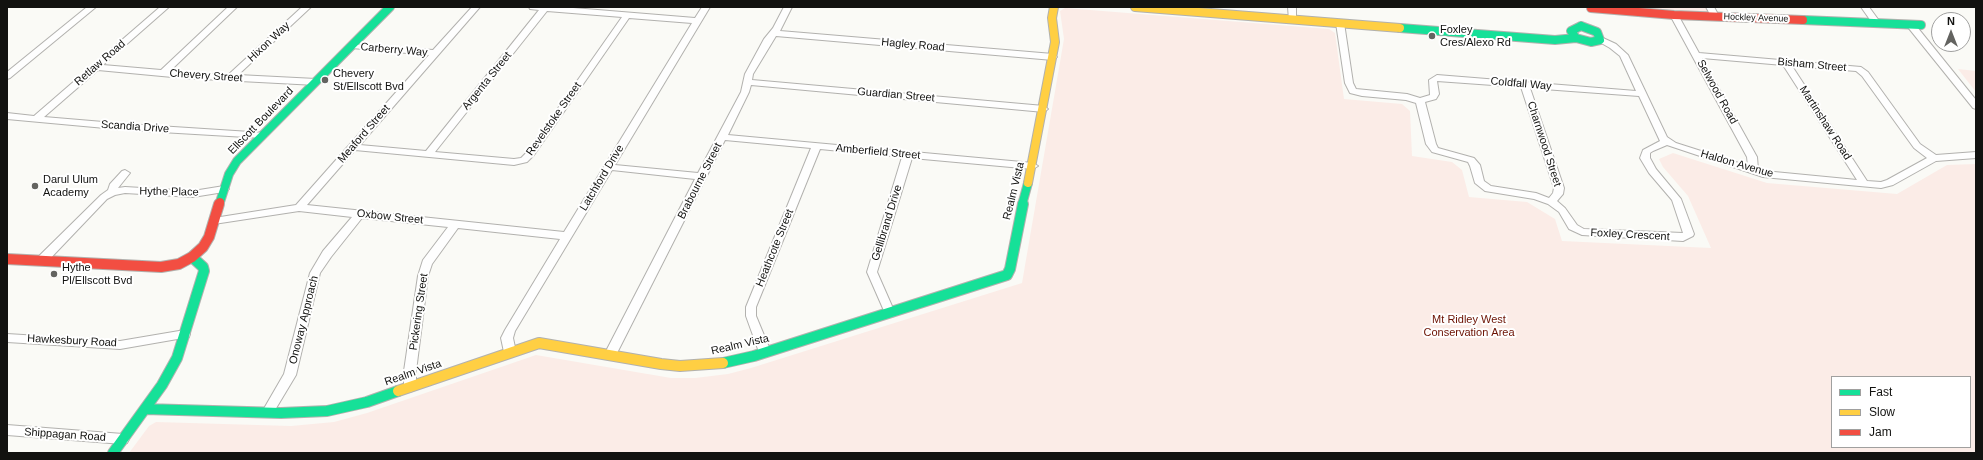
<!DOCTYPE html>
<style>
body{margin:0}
#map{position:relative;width:1983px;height:460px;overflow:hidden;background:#fafaf6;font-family:Arial,sans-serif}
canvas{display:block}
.frame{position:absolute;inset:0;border:8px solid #121210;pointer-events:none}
.legend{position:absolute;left:1831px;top:376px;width:140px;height:72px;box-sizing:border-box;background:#fff;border:1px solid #a0a09f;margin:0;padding:5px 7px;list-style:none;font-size:12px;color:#121210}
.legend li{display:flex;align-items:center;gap:8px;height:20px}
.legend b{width:20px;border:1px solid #a0a09f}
.north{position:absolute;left:1931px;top:12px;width:40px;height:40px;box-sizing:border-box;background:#fff;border:1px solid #a0a09f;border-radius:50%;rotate:0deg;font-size:11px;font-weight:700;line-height:16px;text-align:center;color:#121210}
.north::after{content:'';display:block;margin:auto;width:14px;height:18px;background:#636360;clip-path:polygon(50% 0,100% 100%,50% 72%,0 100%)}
</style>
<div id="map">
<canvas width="1983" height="460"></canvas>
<div class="frame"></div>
<ul class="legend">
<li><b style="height:5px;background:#16e098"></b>Fast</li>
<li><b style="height:5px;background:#ffcf43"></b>Slow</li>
<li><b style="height:5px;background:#f24e42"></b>Jam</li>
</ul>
<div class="north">N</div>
</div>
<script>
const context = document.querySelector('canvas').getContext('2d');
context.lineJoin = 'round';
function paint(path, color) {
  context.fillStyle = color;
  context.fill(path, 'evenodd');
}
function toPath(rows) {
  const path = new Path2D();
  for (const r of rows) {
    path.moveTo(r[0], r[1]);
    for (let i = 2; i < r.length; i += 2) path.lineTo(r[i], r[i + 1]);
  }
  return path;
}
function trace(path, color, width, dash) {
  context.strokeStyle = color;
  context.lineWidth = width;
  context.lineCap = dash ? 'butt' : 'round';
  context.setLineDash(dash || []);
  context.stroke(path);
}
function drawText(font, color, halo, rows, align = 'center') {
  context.font = font + ' Arial,sans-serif';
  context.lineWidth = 4;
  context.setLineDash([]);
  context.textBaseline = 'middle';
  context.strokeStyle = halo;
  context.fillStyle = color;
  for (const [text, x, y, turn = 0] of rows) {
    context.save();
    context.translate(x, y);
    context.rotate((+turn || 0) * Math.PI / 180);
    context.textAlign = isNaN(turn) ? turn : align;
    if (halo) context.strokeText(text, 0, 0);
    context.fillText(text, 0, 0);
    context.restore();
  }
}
const green = toPath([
 [1605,7,1705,7,1707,10,1707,13,1703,14],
 [1065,8,1329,29,1335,33,1344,99,1402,104,1410,111,1412,156,1452,162,1462,170,1469,197,1527,202,1555,219,1562,241,1711,248,1688,196,1663,167,1659,159,1673,153,1767,183,1897,194,1947,165,1976,164,1976,453,129,453,149,426,156,422,291,426,334,422,367,413,536,355,671,378,695,378,728,374,751,368,1022,283,1064,39,1060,11],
 [1832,377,1970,377,1970,447,1832,447],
 [1958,69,1976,71,1976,92]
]);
const street = toPath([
 [87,7,96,7,10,78,7,79,7,72,87,7],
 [160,7,169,7,103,65,161,70,228,7,237,7,170,71,228,75,302,7,311,7,238,75,316,79,320,82,316,85,183,78,98,70,44,117,127,124,266,133,268,135,263,138,127,130,7,119,7,113,34,116,160,7],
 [472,7,480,7,360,145,426,151,539,10,530,9,529,7,561,7,695,18,702,7,710,7,615,165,698,173,741,92,745,74,764,39,773,28,784,7,792,7,780,31,1053,54,1057,57,1053,60,776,36,753,74,752,80,1044,106,1048,109,1044,112,751,85,749,92,728,135,1033,163,1038,166,1033,169,912,158,877,272,895,313,894,316,890,317,886,316,885,313,867,272,902,157,820,149,756,307,756,316,771,352,769,355,765,356,761,355,759,352,746,316,746,307,811,148,725,140,616,355,614,358,610,359,606,358,604,355,695,179,612,170,515,331,513,338,516,352,514,355,510,356,506,355,504,352,501,338,505,330,560,239,458,228,432,264,428,276,416,371,416,387,414,390,410,392,406,390,404,387,404,371,418,276,423,260,448,227,362,218,331,257,320,273,296,375,272,415,268,417,264,415,262,412,284,374,310,273,323,251,352,217,299,211,214,224,209,221,214,218,296,205,429,55,352,48,349,48,349,44,433,50,472,7],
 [547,11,622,17,528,151,521,158,514,159,435,152,547,11],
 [629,18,692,23,564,232,307,205,355,150,514,165,527,162,534,155,629,18],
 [1288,7,1296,7,1296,22,1290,22,1289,20,1288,7],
 [1706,7,1714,7,1719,16,1718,18,1712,18,1706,7],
 [1861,7,1869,7,1880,22,1879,24,1873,24,1861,7],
 [1671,13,1677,13,1699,53,1861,67,1868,72,1920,144,1936,155,1976,152,1976,158,1936,161,1893,185,1881,188,1763,177,1667,145,1653,151,1650,153,1650,158,1656,169,1681,199,1694,234,1693,236,1683,241,1582,235,1569,229,1559,212,1548,204,1534,199,1485,191,1475,183,1470,166,1468,162,1432,152,1426,144,1416,103,1406,100,1362,96,1350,93,1345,83,1336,23,1340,21,1344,23,1353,83,1356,89,1407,94,1420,98,1430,95,1429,80,1437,75,1636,91,1620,56,1610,48,1596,40,1600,38,1603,38,1616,44,1628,55,1667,137,1676,143,1748,166,1747,157,1670,15,1671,13],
 [1702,58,1783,65,1857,180,1764,171,1758,169,1757,157,1702,58],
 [1792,66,1856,71,1862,76,1914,148,1927,158,1887,180,1881,182,1867,181,1792,66],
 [1437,81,1521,87,1554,188,1553,193,1549,198,1536,193,1491,186,1484,181,1480,165,1474,158,1438,148,1436,144,1425,102,1436,99,1439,94,1437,81],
 [1530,88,1639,96,1660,141,1643,150,1640,158,1649,173,1672,200,1683,233,1584,229,1577,225,1565,208,1557,201,1563,194,1564,188,1530,88],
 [1907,22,1913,22,1976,100,1976,109,1973,108,1907,26,1907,22],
 [125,170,130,173,118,188,125,187,193,191,224,186,229,189,224,192,193,197,125,193,115,195,107,199,45,264,37,264,36,261,37,258,101,195,108,190,110,184,122,171,125,170],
 [185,330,189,331,190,334,189,337,120,349,7,342,7,334,120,341,185,330],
 [7,425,123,434,127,435,129,439,127,443,123,444,7,435,7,425]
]);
const fastFar1 = toPath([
 [1803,20,1921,25],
 [1581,26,1597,32,1600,40,1591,42,1576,38,1571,31,1581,26],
 [1400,28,1555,40,1576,38],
 [220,202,229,174,237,161,390,7],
 [1022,205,1028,183]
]);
const fast = toPath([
 [723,363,754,356,1007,275,1010,269,1023,204],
 [145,409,281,413,327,411,367,402,398,391],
 [113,453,162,385,177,358,204,271,203,267,192,257]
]);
const slowFar1 = toPath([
 [1135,7,1400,28],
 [1028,183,1055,42,1052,18,1054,7]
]);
const slow = toPath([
 [398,391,539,343,661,364,680,366,723,363]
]);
const jamFar1 = toPath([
 [1591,8,1674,15,1803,20],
 [219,205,220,202]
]);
const jam = toPath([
 [7,259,161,267,179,264,192,257,203,247,209,237,219,204]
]);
const markers = [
 [1432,36,4,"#636360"],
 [325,80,4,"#636360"],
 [35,186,4,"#636360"],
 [54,274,4,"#636360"]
];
const farStreetnames = [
 ["Hockley Avenue",1756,18,2]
];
const poiNames = [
 ["Foxley",1440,30],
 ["Cres/Alexo Rd",1440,43],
 ["Chevery",333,74],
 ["St/Ellscott Bvd",333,87],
 ["Darul Ulum",43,180],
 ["Academy",43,193],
 ["Hythe",62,268],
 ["Pl/Ellscott Bvd",62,281]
];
const streetNames = [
 ["Hixon Way",269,42,-43],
 ["Hagley Road",913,45,5],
 ["Carberry Way",394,50,5],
 ["Retlaw Road",100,63,-41],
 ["Bisham Street",1812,65,5],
 ["Chevery Street",206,76,4],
 ["Argenta Street",487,81,-51],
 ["Coldfall Way",1521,84,5],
 ["Selwood Road",1717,92,61],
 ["Guardian Street",896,95,5],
 ["Revelstoke Street",554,119,-55],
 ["Ellscott Boulevard",261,121,-46],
 ["Martinshaw Road",1825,123,57],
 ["Scandia Drive",135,127,4],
 ["Meaford Street",364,134,-49],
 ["Charnwood Street",1544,144,72],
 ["Amberfield Street",878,152,5],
 ["Haldon Avenue",1737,164,16],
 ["Latchford Drive",602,178,-59],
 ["Brabourne Street",700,181,-63],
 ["Realm Vista",1014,191,-76],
 ["Hythe Place",169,192,1],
 ["Oxbow Street",390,217,6],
 ["Gellibrand Drive",887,223,-73],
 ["Foxley Crescent",1630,235,3],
 ["Heathcote Street",775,248,-68],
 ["Pickering Street",419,312,-82],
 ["Onoway Approach",304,320,-76],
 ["Hawkesbury Road",72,341,3],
 ["Realm Vista",740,345,-13],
 ["Realm Vista",413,373,-19],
 ["Shippagan Road",65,435,4]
];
const parkNames = [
 ["Mt Ridley West",1469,320],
 ["Conservation Area",1469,333]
];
paint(green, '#fbece7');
trace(street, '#b2b1ae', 2);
trace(fastFar1, '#b2b1ae', 10);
trace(fast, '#b2b1ae', 12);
trace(slowFar1, '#b2b1ae', 10);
trace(slow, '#b2b1ae', 12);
trace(jamFar1, '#b2b1ae', 10);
trace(jam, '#b2b1ae', 12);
paint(street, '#fefefe');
trace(fastFar1, '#16e098', 8);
trace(fast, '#16e098', 10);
trace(slowFar1, '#ffcf43', 8);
trace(slow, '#ffcf43', 10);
trace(jamFar1, '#f24e42', 8);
trace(jam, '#f24e42', 10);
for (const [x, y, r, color] of markers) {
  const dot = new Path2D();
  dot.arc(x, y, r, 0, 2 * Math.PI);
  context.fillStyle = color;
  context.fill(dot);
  trace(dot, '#fff', 1.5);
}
drawText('9px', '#121210', '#fff', farStreetnames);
drawText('11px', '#121210', '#fff', poiNames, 'left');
drawText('11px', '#121210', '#fff', streetNames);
drawText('11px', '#6b1102', '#fff', parkNames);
</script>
